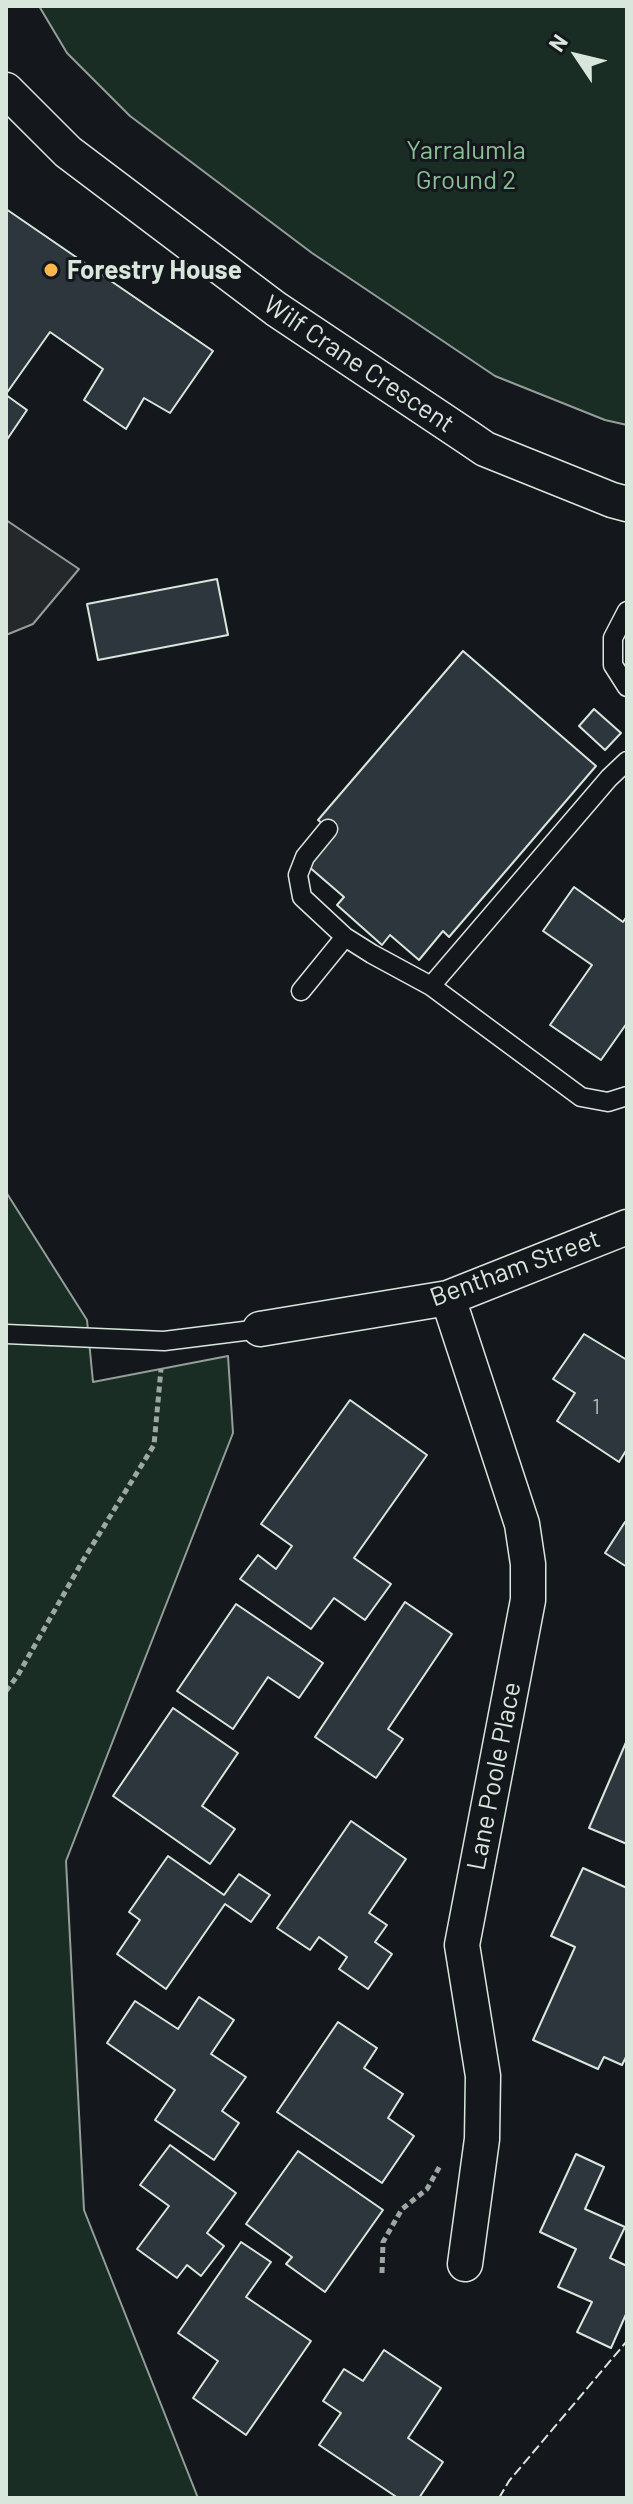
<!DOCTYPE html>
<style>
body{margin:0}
#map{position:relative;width:633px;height:2504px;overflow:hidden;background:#14181c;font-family:Barlow,sans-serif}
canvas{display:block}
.frame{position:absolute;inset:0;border:8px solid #d8e6dc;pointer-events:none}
.north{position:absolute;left:537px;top:16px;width:80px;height:80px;-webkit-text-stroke:6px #14181c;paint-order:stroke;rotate:305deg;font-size:22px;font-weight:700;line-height:32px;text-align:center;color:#d8e6dc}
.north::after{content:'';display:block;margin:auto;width:28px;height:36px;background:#d8e6dc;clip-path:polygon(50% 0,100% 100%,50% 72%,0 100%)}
</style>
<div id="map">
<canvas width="633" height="2504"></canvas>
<div class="frame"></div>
<div class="north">N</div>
</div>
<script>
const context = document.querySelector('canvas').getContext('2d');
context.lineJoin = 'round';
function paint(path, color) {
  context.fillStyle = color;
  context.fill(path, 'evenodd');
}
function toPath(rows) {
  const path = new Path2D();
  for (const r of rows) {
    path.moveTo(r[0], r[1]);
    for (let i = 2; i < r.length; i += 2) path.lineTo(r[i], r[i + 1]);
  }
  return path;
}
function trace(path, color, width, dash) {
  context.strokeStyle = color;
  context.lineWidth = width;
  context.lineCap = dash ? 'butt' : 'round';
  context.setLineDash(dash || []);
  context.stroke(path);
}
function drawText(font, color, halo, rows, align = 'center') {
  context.font = font + ' Barlow,sans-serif';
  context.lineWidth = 6;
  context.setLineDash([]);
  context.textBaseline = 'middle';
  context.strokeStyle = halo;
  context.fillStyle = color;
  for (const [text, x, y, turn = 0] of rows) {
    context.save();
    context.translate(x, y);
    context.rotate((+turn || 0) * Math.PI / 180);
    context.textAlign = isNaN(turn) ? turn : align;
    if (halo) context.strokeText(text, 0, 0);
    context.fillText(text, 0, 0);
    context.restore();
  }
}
const green = toPath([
 [39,6,627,6,627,425,605,420,495,376,312,253,130,116,67,53,39,6],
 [6,1192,87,1320,93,1382,228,1356,233,1433,66,1861,84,2210,198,2498,6,2498,6,1192]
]);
const parking = toPath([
 [6,520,79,569,33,624,6,635,6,520]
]);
const building = toPath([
 [6,209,213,351,170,413,144,398,126,429,84,400,103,369,50,332,6,394,6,209],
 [6,395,27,410,6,441,6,395],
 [217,579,228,635,98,660,87,604,217,579],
 [463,651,596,766,449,937,443,931,419,960,390,935,382,945,337,905,344,897,308,866,335,834,318,820,463,651],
 [594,709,621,733,605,750,579,726,594,709],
 [574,887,623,922,627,916,627,1023,601,1060,550,1025,592,965,543,931,574,887],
 [584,1334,627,1360,627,1449,619,1462,557,1421,575,1393,553,1379,584,1334],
 [350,1400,427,1455,354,1558,391,1584,365,1620,334,1598,311,1629,240,1579,258,1555,276,1569,292,1546,261,1524,350,1400],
 [625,1522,627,1523,627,1567,605,1553,625,1522],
 [405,1602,452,1634,388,1729,403,1739,376,1778,315,1737,405,1602],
 [236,1604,323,1663,299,1698,268,1677,233,1729,177,1691,236,1604],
 [173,1708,238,1753,202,1806,235,1829,210,1864,113,1796,173,1708],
 [627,1740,627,1844,589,1828,627,1740],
 [351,1821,406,1859,369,1913,387,1925,375,1942,392,1954,368,1989,339,1969,347,1957,319,1937,310,1950,277,1928,351,1821],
 [168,1856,224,1895,239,1874,270,1895,251,1922,225,1904,166,1989,117,1954,140,1920,129,1912,168,1856],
 [583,1868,627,1888,627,2055,622,2065,604,2057,598,2069,533,2040,575,1947,551,1936,583,1868],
 [199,1997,234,2020,211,2054,246,2077,222,2111,239,2123,214,2160,155,2120,175,2090,107,2043,135,2001,178,2029,199,1997],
 [338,2022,377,2048,364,2068,403,2094,388,2118,414,2136,382,2183,277,2112,338,2022],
 [170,2145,236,2193,207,2233,224,2246,201,2276,187,2265,177,2278,137,2249,169,2206,140,2185,170,2145],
 [298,2151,383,2210,325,2292,286,2264,292,2257,246,2224,298,2151],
 [576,2154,604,2167,585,2209,625,2227,610,2258,627,2266,627,2312,611,2348,577,2332,592,2302,558,2287,576,2249,540,2232,576,2154],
 [241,2242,271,2262,246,2297,311,2341,246,2435,193,2398,218,2361,178,2333,241,2242],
 [384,2350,441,2388,408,2438,443,2462,419,2498,398,2498,319,2445,341,2413,323,2401,344,2369,363,2381,384,2350]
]);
const path = toPath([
 [6,1691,18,1675,82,1562,154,1445,161,1369],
 [382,2273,383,2242,402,2209,427,2189,440,2166]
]);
const service = toPath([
 [627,611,613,638,613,665,627,687],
 [328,829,305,857,298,875,302,897,345,937,372,954,431,986,581,1097,608,1102,627,1096],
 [431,986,609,778,627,761],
 [301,991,345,937],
 [6,1334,164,1341,260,1329]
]);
const minor = toPath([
 [6,90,68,152,276,309,469,438,485,449,612,500,627,504],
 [448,1298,522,1524,528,1564,528,1600,462,1945,483,2076,482,2139,465,2264],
 [260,1329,448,1298,627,1227]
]);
const fence = toPath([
 [499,2498,509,2481,627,2341]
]);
const markers = [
 [51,270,8,"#ffb74d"]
];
const numberNames = [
 ["1",596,1407]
];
const parkNames = [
 ["Yarralumla",466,150],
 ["Ground 2",466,180]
];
const poiNames = [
 ["Forestry House",67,270]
];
const streetNames = [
 ["Wilf Crane Crescent",359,364,34],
 ["Bentham Street",515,1268,-20],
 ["Lane Poole Place",494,1776,-79]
];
paint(green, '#1a2d24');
trace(green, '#939e99', 2);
paint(parking, '#24282b');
trace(parking, '#939e99', 2);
paint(building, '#2c363c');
trace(building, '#d8e6dc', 2);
trace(service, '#d8e6dc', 21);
trace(minor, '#d8e6dc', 37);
trace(path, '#9da8a2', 5, [6, 4]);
trace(service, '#14181c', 18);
trace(minor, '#14181c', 34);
trace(fence, '#d8e6dc', 2, [10, 4]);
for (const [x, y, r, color] of markers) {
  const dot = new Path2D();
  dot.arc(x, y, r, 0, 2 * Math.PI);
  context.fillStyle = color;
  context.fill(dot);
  trace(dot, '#14181c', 3);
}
drawText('22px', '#adbab4', null, numberNames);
drawText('26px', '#8ac095', '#14181c', parkNames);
drawText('bold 26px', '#d8e6dc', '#14181c', poiNames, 'left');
drawText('26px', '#d8e6dc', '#14181c', streetNames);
</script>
